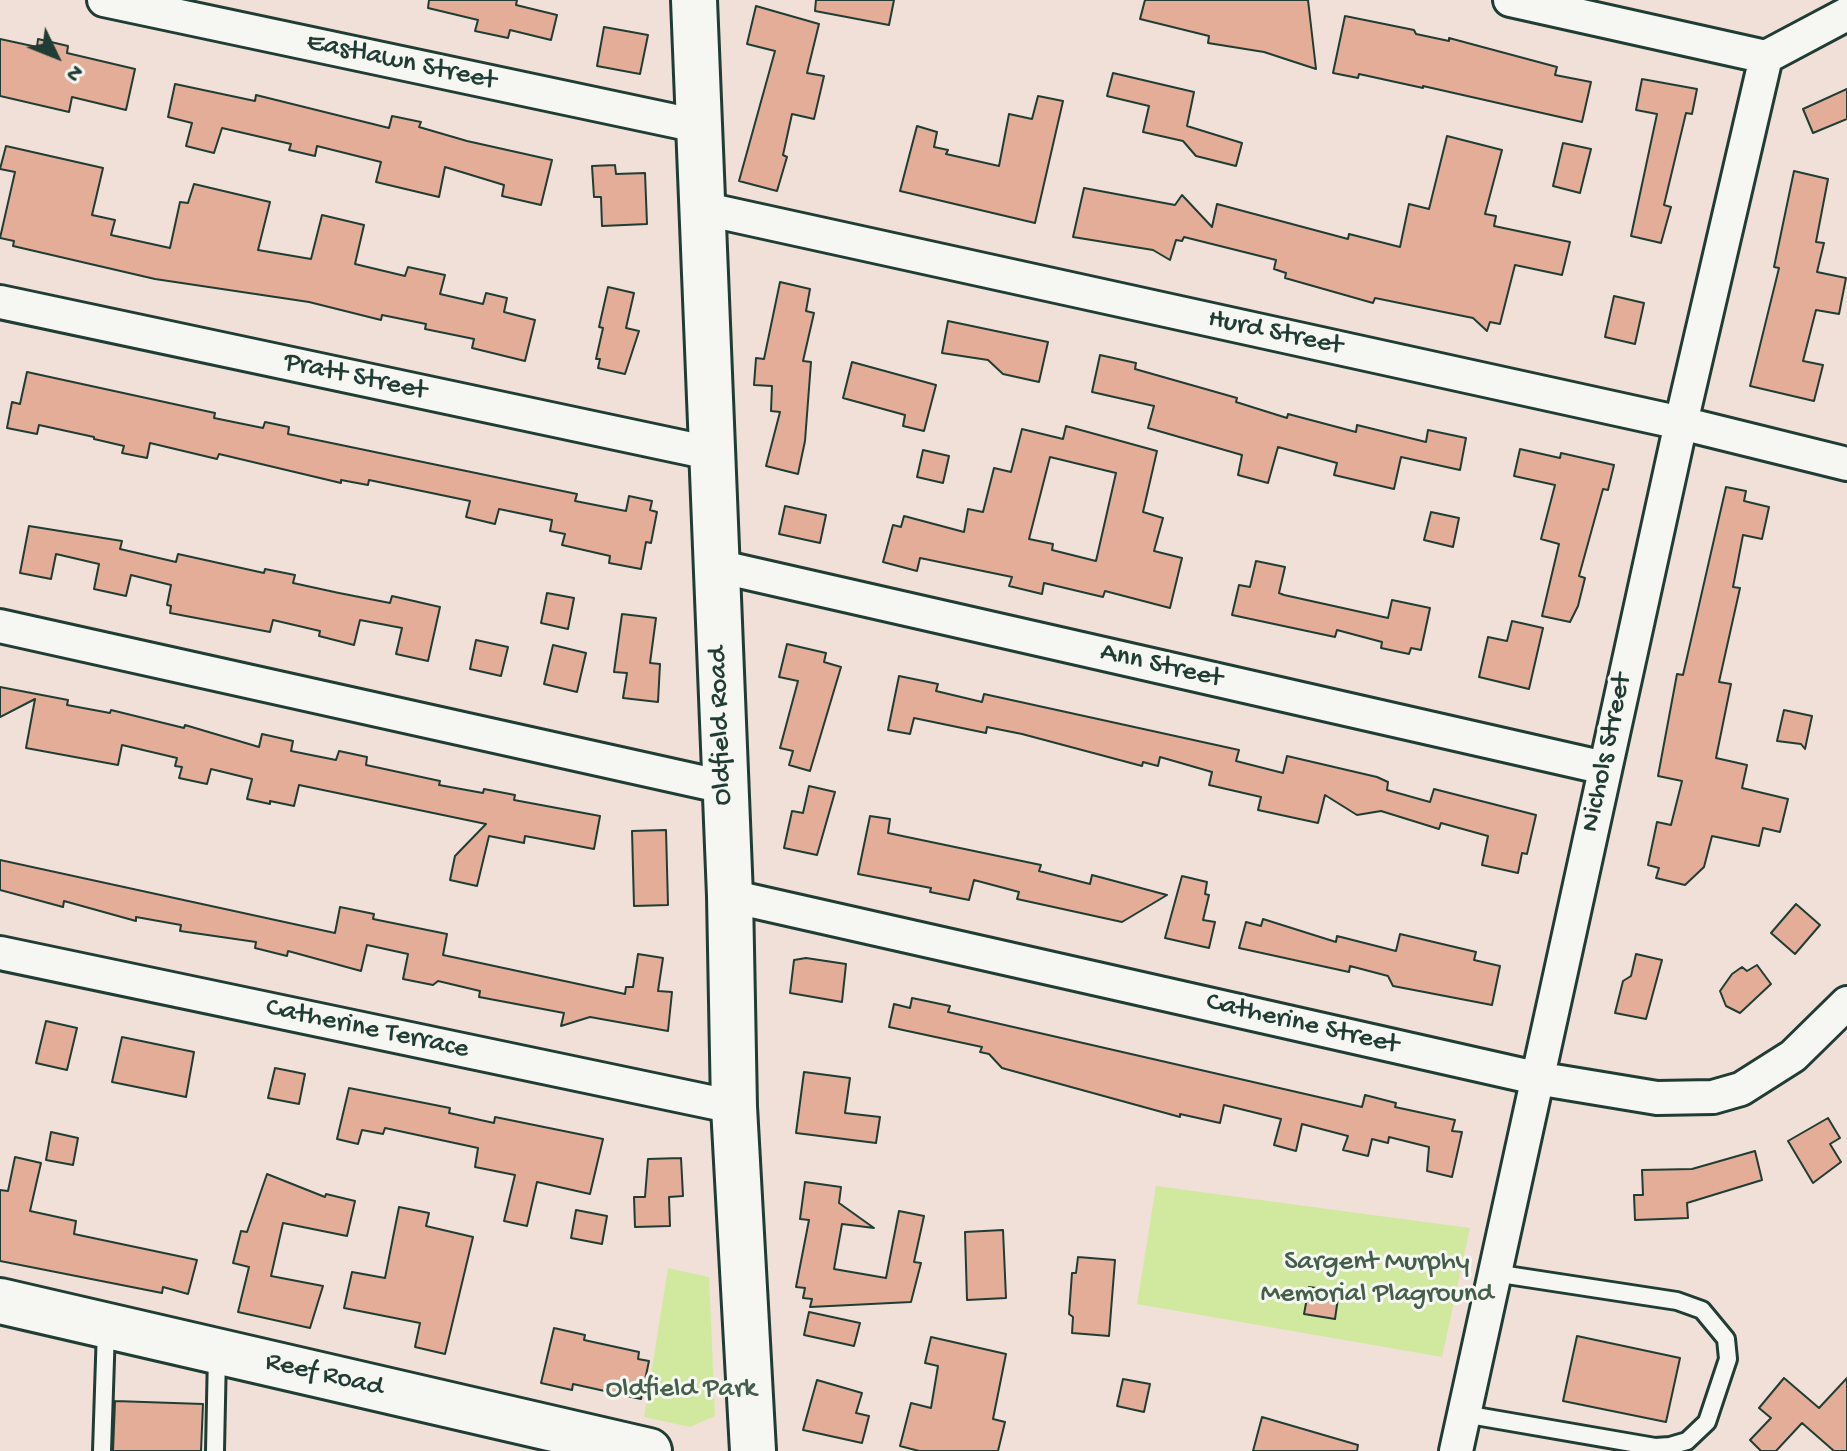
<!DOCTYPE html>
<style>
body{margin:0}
#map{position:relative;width:1847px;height:1451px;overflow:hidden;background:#f0e0d7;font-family:"Gochi Hand",sans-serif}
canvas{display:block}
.north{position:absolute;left:16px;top:16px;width:80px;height:80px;-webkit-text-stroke:6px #f6f6f2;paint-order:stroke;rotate:133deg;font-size:22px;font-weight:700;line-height:32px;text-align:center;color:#1f3d34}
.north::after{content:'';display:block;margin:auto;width:28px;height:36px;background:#1f3d34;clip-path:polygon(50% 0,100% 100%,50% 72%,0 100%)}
</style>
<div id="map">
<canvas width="1847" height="1451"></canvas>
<div class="north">N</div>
</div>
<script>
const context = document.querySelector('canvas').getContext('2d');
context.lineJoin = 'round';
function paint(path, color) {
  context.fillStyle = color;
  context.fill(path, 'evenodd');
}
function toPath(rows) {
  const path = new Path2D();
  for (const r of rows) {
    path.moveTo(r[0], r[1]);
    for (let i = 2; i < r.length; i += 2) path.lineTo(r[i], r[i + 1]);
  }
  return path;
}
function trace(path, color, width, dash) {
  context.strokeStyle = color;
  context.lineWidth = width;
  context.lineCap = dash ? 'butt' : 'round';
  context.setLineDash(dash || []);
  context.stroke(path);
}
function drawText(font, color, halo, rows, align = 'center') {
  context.font = font + ' "Gochi Hand",sans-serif';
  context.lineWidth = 6;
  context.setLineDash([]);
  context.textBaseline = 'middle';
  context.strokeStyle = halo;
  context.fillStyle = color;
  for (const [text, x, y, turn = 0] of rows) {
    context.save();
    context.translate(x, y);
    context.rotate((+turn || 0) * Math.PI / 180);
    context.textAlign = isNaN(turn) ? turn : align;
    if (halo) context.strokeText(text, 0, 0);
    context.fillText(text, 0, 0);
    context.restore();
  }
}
const green = toPath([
 [1156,1186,1470,1228,1442,1357,1137,1304],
 [668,1268,709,1277,715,1416,690,1427,644,1417]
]);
const building = toPath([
 [429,0,517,0,516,5,557,15,551,40,510,30,508,38,475,31,478,20,428,8,429,0],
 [816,0,894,0,889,25,815,11,816,0],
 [1145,0,1308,0,1316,69,1264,52,1208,43,1209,36,1140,19,1145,0],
 [756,6,819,24,807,73,824,76,814,119,792,114,783,155,787,157,777,191,739,181,775,51,747,44,756,6],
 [1345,16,1414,30,1416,34,1449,41,1449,38,1557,67,1555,75,1591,82,1582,122,1423,86,1423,88,1359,74,1358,78,1333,73,1345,16],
 [604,27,648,35,640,74,597,66,604,27],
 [0,39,37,47,38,39,68,46,67,53,135,69,126,110,72,97,69,112,0,96,0,39],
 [1113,73,1194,92,1187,126,1242,143,1236,166,1196,156,1183,141,1143,132,1149,106,1107,96,1113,73],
 [1642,79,1697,89,1692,114,1686,113,1664,205,1671,207,1661,243,1631,236,1657,114,1636,110,1642,79],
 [175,84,255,101,256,95,389,128,392,116,421,122,419,127,467,141,552,160,541,205,502,196,504,185,445,167,439,197,376,182,381,162,317,146,315,156,289,150,291,144,222,128,214,153,186,146,192,123,168,117,175,84],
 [1847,89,1847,119,1813,133,1803,109,1847,89],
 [1038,96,1063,101,1035,223,900,191,917,126,937,132,934,147,948,150,946,154,999,166,1009,114,1032,119,1038,96],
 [1447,136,1502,150,1485,214,1496,216,1494,226,1570,242,1562,275,1515,265,1500,324,1490,322,1487,331,1473,318,1375,298,1373,303,1285,278,1286,273,1274,269,1276,260,1184,237,1182,241,1176,240,1170,260,1153,250,1073,237,1084,188,1175,205,1182,195,1212,227,1217,204,1348,239,1349,234,1400,247,1409,204,1429,209,1447,136],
 [1563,143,1591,149,1580,193,1553,186,1563,143],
 [6,146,103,168,92,215,115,220,111,235,170,248,180,202,188,203,194,184,270,202,258,250,311,259,322,215,364,225,355,264,405,276,408,267,445,275,440,294,483,304,486,293,507,298,504,312,535,320,525,361,472,348,474,339,425,329,426,324,382,315,381,320,309,302,155,279,13,246,14,241,0,238,15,172,0,169,6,146],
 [615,165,616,174,645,173,647,224,602,226,601,197,594,197,592,166,615,165],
 [1794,171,1828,179,1816,242,1824,243,1817,272,1846,278,1839,314,1816,310,1803,361,1823,365,1814,401,1750,386,1779,268,1774,267,1794,171],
 [780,282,810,289,806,311,814,313,803,361,811,362,805,441,798,474,766,466,780,412,771,411,772,386,754,385,756,358,764,359,780,282],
 [608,287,634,293,626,328,639,331,625,374,598,368,600,359,596,359,603,328,599,327,608,287],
 [1614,296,1644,303,1635,344,1605,337,1614,296],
 [948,321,1048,342,1039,382,1003,374,988,360,942,353,948,321],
 [1100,355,1136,363,1135,369,1237,398,1236,402,1287,418,1288,414,1356,432,1357,425,1426,442,1428,430,1466,438,1460,470,1401,457,1394,489,1334,475,1337,463,1278,447,1268,483,1238,475,1242,455,1148,428,1154,406,1092,392,1100,355],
 [852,362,936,385,924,431,903,426,905,415,843,398,852,362],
 [27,372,215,413,214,418,263,428,265,422,289,427,288,434,577,494,575,501,626,511,629,496,652,501,650,510,657,512,651,543,646,542,641,569,609,563,610,556,562,545,565,534,550,531,552,520,499,509,495,524,466,517,470,501,369,480,368,485,341,480,341,483,219,454,217,459,150,443,147,458,122,453,124,446,94,439,94,437,39,425,37,434,7,428,12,402,20,404,27,372],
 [1066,426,1157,451,1143,512,1163,518,1154,551,1182,558,1170,608,1105,591,1103,597,1044,583,1042,594,1009,586,1012,577,920,558,917,571,883,562,893,525,901,527,904,516,964,532,968,509,983,512,994,468,1011,472,1022,429,1063,439,1066,426],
 [1050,457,1116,473,1096,561,1052,550,1053,544,1029,539,1050,457],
 [1520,449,1560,458,1561,453,1614,465,1608,490,1603,489,1579,576,1585,578,1578,606,1570,622,1542,616,1559,544,1541,539,1555,485,1514,476,1520,449],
 [923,450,949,456,943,483,917,477,923,450],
 [1726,487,1746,491,1744,501,1769,507,1762,539,1743,535,1733,587,1740,588,1719,682,1731,684,1716,758,1747,765,1742,788,1788,799,1780,832,1763,828,1759,846,1712,836,1704,867,1685,885,1656,878,1659,868,1648,865,1657,822,1671,825,1682,781,1658,776,1677,674,1683,675,1726,487],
 [785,506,826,515,820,543,779,534,785,506],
 [1431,512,1459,518,1453,547,1424,540,1431,512],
 [29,526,122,541,120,549,176,562,178,554,264,573,265,569,295,575,293,583,339,593,390,603,392,596,440,607,428,661,396,654,402,628,360,620,354,645,319,636,320,631,273,620,270,632,170,613,171,606,167,605,171,585,131,575,126,596,94,589,99,564,56,554,51,579,20,573,29,526],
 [1256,561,1285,567,1279,593,1284,595,1388,618,1392,600,1430,608,1421,650,1411,648,1409,654,1381,648,1382,642,1337,630,1335,637,1232,615,1239,585,1250,587,1256,561],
 [547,593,574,598,568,629,541,623,547,593],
 [622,614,656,618,650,663,660,664,658,702,623,698,627,673,614,672,622,614],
 [1512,621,1543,628,1529,689,1479,677,1488,637,1507,641,1512,621],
 [476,640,508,647,501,676,470,669,476,640],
 [787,644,826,653,824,662,841,667,810,771,789,765,793,751,780,748,798,681,779,677,787,644],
 [553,645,586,653,577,692,544,684,553,645],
 [899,676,938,684,936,691,982,702,984,694,1239,750,1236,761,1283,773,1287,756,1377,777,1388,782,1387,790,1430,802,1434,789,1536,815,1527,854,1522,853,1518,873,1482,865,1488,836,1441,823,1439,829,1381,811,1357,815,1325,795,1318,823,1258,810,1261,797,1209,785,1212,772,1160,757,1158,766,1143,762,1142,766,1022,734,987,727,986,733,914,718,910,734,888,730,899,676],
 [0,687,68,700,67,705,110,713,111,710,184,728,185,725,259,747,262,734,293,741,291,751,336,760,339,751,367,757,366,765,440,781,439,785,483,793,484,789,515,795,514,800,600,816,594,849,525,836,524,843,489,836,477,886,450,880,455,856,486,824,299,785,294,806,270,801,270,804,247,799,252,779,211,769,207,784,179,778,182,767,175,766,177,758,122,745,118,765,26,748,35,699,0,717,0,687],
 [1784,710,1812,716,1805,749,1801,744,1777,741,1784,710],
 [809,786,835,792,817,855,784,848,792,811,803,813,809,786],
 [870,816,890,819,888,833,1041,865,1039,871,1090,884,1092,875,1167,895,1122,922,1017,899,1019,892,974,880,969,900,930,892,931,888,858,874,870,816],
 [666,830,668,905,634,906,632,831,666,830],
 [0,860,335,933,340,907,374,914,373,919,447,934,443,955,625,994,626,987,633,987,638,954,663,958,658,991,672,992,668,1031,590,1017,561,1026,564,1013,479,997,480,991,438,981,433,985,403,979,408,954,367,945,361,971,288,951,287,956,255,948,256,942,180,931,181,925,136,917,136,921,64,901,63,907,0,890,0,860],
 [1182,876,1207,882,1205,894,1209,895,1203,920,1215,922,1209,948,1165,938,1182,876],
 [1796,904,1820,925,1795,954,1771,933,1796,904],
 [1263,919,1336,942,1337,936,1396,951,1400,934,1476,952,1474,960,1500,966,1492,1005,1393,986,1388,976,1350,966,1349,972,1239,948,1246,922,1261,926,1263,919],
 [1636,954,1662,960,1646,1019,1615,1013,1623,981,1631,976,1636,954],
 [806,958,846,964,842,1002,790,993,794,960,806,958],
 [1757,965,1771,984,1740,1013,1726,1006,1720,991,1732,974,1742,967,1747,971,1757,965],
 [912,998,950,1006,948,1012,1362,1107,1365,1095,1396,1103,1395,1107,1455,1120,1452,1131,1462,1132,1452,1177,1427,1171,1429,1147,1389,1137,1388,1143,1372,1139,1368,1156,1343,1150,1348,1136,1302,1124,1296,1151,1274,1145,1281,1119,1224,1105,1220,1123,1180,1114,1180,1117,1002,1068,989,1054,980,1052,982,1047,889,1027,894,1004,910,1008,912,998],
 [46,1021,77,1028,67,1070,36,1063,46,1021],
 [122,1037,194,1052,186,1097,112,1082,122,1037],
 [275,1068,305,1074,299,1104,268,1098,275,1068],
 [804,1072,850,1078,845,1113,880,1117,876,1143,796,1133,804,1072],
 [349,1088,450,1108,449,1113,494,1123,495,1117,603,1139,590,1194,537,1182,527,1226,504,1221,515,1175,475,1167,478,1148,385,1128,383,1134,362,1130,358,1144,337,1139,349,1088],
 [1828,1118,1840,1138,1830,1144,1841,1162,1813,1183,1788,1141,1828,1118],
 [51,1132,78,1138,73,1165,46,1160,51,1132],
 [1755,1151,1762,1180,1687,1203,1688,1218,1635,1220,1634,1195,1643,1195,1642,1170,1692,1169,1755,1151],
 [15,1157,41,1163,30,1211,76,1221,74,1234,197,1260,188,1294,163,1287,162,1293,0,1261,0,1190,8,1191,15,1157],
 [681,1158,683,1196,669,1197,670,1226,635,1227,634,1197,645,1197,648,1159,681,1158],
 [267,1174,325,1197,326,1194,355,1201,347,1236,283,1223,271,1276,323,1286,310,1328,238,1312,249,1267,233,1263,241,1231,247,1232,267,1174],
 [805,1182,841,1187,839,1203,874,1228,842,1224,834,1269,886,1278,899,1211,924,1216,914,1262,921,1263,911,1302,810,1307,812,1299,803,1298,805,1288,796,1287,809,1220,800,1219,805,1182],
 [399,1207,429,1213,426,1226,473,1237,445,1354,415,1347,420,1323,344,1308,352,1272,385,1278,399,1207],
 [576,1210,607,1216,602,1244,571,1238,576,1210],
 [1003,1230,1006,1298,967,1300,965,1232,1003,1230],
 [1078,1257,1115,1260,1109,1336,1072,1333,1073,1317,1069,1314,1072,1273,1076,1273,1078,1257],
 [1309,1287,1339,1291,1335,1319,1304,1314,1309,1287],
 [809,1312,860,1323,854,1346,804,1335,809,1312],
 [554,1328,585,1335,584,1340,639,1352,638,1359,649,1361,641,1399,573,1384,572,1390,541,1383,554,1328],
 [1577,1336,1680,1358,1666,1422,1563,1401,1577,1336],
 [931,1337,1006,1354,993,1419,1005,1422,998,1451,919,1451,900,1446,911,1403,931,1408,938,1366,925,1363,931,1337],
 [1784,1378,1819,1408,1847,1378,1847,1451,1834,1451,1802,1423,1776,1451,1761,1451,1750,1440,1771,1418,1759,1408,1784,1378],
 [1123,1379,1150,1384,1144,1412,1117,1406,1123,1379],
 [817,1380,862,1393,856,1413,869,1416,862,1443,803,1430,817,1380],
 [115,1401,203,1404,201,1451,113,1451,115,1401],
 [1262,1417,1358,1445,1357,1451,1253,1451,1262,1417]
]);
const lane = toPath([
 [1464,1414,1655,1447,1670,1446,1687,1441,1707,1422,1728,1359,1726,1339,1702,1310,1677,1301,1494,1273],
 [102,1451,106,1329],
 [215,1451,217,1353]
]);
const street = toPath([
 [104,0,698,126],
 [1510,0,1766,57,1847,14],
 [701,208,1681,423,1847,464],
 [0,302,710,453],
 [717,566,1605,768],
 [0,626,724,787],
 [730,896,1536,1078,1657,1098,1713,1097,1741,1089,1793,1056,1847,1003],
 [0,953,734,1107],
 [1456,1451,1681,423,1766,57]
]);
const secondary = toPath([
 [694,0,730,896,734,1107,753,1451],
 [0,1301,649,1451]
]);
const streetNames = [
 ["Eastlawn Street",401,63,12],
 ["Hurd Street",1275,334,12],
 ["Pratt Street",355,378,12],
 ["Ann Street",1161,667,13],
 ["Oldfield Road",722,726,-92],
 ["Nichols Street",1608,753,-78],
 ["Catherine Street",1302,1025,13],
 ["Catherine Terrace",367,1030,12],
 ["Reef Road",324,1376,13]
];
const parkNames = [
 ["Sargent Murphy",1377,1264],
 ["Memorial Plaground",1377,1296],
 ["Oldfield Park",681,1391]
];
paint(green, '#d1e99e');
paint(building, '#e3ad98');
trace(building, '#1f3d34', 2);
trace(lane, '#1f3d34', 22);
trace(street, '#1f3d34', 38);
trace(secondary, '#1f3d34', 50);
trace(lane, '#f6f6f2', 16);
trace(street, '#f6f6f2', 32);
trace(secondary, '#f6f6f2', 44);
drawText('28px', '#1f3d34', '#f6f6f2', streetNames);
drawText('28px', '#435f49', '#f6f6f2', parkNames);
</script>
